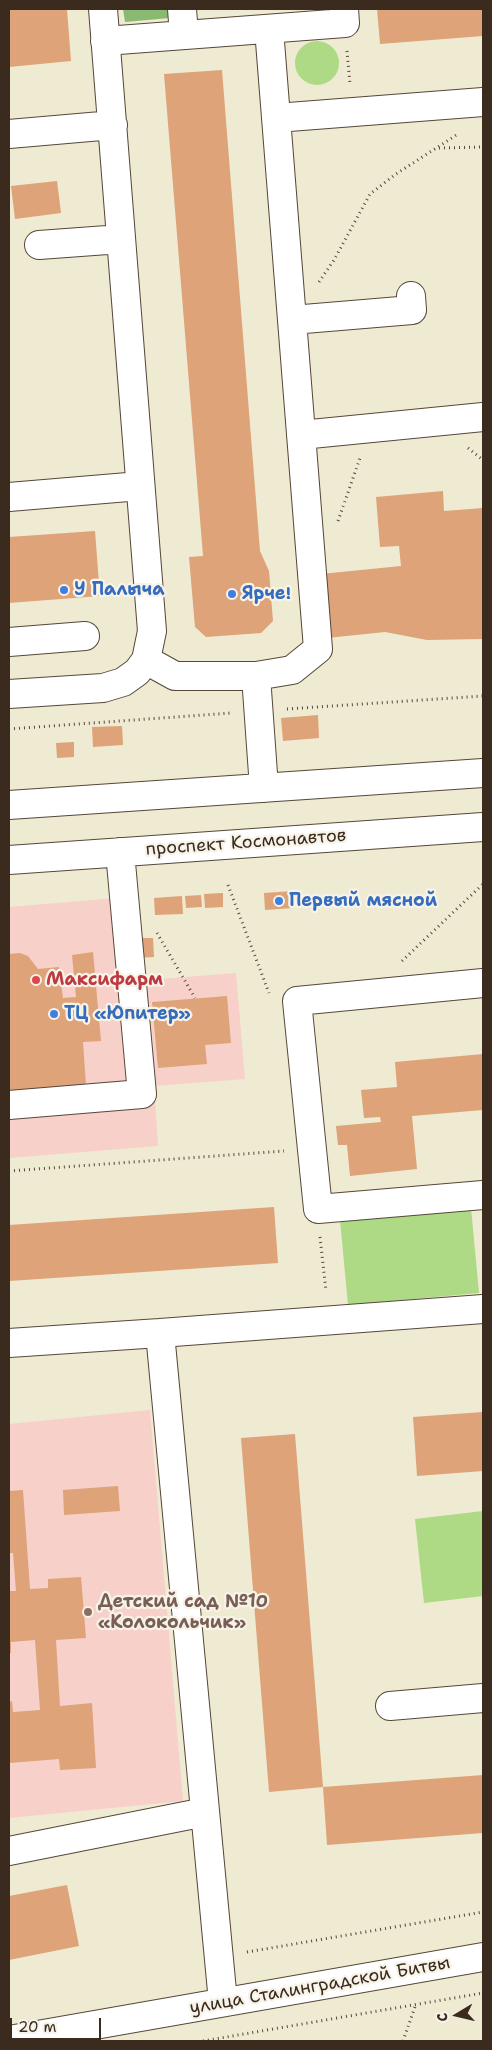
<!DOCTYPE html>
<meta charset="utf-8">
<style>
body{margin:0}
#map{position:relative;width:492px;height:2050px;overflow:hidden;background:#efead2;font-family:"Shantell Sans",sans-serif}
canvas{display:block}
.frame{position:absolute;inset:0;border:10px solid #3b2a1e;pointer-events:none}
.north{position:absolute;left:432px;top:1990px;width:50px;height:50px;-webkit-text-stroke:4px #f7f3e8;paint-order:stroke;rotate:261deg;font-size:14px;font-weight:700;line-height:20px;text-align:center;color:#3b2a1e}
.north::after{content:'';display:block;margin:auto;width:18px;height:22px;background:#3b2a1e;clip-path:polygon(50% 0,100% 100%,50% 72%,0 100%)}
.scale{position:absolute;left:10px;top:2018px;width:91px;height:22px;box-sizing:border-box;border:2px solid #3b2a1e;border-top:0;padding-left:6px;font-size:15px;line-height:18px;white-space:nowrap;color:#3b2a1e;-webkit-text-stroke:4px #f7f3e8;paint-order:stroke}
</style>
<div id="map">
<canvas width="492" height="2050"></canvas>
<div class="frame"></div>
<div class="north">С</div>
<div class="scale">20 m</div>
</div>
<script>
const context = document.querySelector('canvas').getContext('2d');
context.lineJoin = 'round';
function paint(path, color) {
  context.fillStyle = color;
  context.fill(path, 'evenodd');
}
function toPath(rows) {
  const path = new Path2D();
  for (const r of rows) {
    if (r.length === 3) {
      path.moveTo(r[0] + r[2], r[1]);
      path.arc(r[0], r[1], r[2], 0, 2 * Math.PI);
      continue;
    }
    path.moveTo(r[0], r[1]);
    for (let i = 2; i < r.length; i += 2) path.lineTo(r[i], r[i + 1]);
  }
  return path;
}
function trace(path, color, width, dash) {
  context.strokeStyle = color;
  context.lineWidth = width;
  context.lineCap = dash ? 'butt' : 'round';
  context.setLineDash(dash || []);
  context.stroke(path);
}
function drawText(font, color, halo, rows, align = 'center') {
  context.font = font + ' "Shantell Sans",sans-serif';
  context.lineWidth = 4.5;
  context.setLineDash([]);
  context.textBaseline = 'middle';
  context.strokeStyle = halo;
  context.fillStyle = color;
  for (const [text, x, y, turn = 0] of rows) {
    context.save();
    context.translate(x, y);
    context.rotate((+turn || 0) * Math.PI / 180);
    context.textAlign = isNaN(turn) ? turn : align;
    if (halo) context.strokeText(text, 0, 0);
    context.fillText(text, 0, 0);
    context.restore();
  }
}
const built = toPath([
 [128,897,135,981,236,973,245,1079,154,1086,158,1146,9,1158,9,907],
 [150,1410,183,1801,9,1818,9,1424]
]);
const green = toPath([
 [317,63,22],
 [471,1208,479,1293,348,1305,340,1220],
 [483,1511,483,1596,424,1603,415,1519]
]);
const forest = toPath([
 [123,9,170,9,170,18,125,22]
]);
const building = toPath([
 [9,9,67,9,71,61,9,67],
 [377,9,483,9,483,36,380,44],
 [222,70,260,551,269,571,273,621,261,633,206,637,195,627,189,557,203,556,164,74],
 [57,181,61,213,15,219,11,186],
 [443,491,444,511,483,508,483,639,427,640,385,632,327,638,321,574,401,566,399,546,380,547,376,497],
 [95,531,100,596,9,603,9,537],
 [318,715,319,738,283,741,281,718],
 [122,726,123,745,93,747,92,727],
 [74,742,74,757,57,758,56,743],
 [293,891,294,908,265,910,264,893],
 [223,893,223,907,205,908,204,894],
 [201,895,202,907,186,908,185,896],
 [182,896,183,914,155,915,154,898],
 [134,938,153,938,154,957,135,958],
 [93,952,101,1041,83,1042,86,1086,9,1091,9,954,20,953,28,956,38,969,59,967,63,998,76,997,72,955],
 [227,996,231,1043,205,1045,207,1064,158,1068,152,1002],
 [483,1054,483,1110,412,1116,417,1169,350,1176,347,1145,338,1145,336,1126,381,1122,380,1117,364,1118,361,1090,397,1087,395,1062],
 [274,1207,278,1263,9,1281,9,1225],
 [483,1412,483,1471,417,1476,413,1417],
 [295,1434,323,1787,269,1792,241,1438],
 [118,1486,120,1511,64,1515,63,1490],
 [23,1490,30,1589,48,1588,48,1579,81,1577,86,1638,56,1640,60,1706,92,1703,96,1768,60,1770,59,1759,9,1763,9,1702,12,1701,13,1712,40,1710,35,1640,11,1642,11,1653,9,1653,9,1591,16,1591,13,1553,9,1553,9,1491],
 [483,1775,483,1833,327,1845,323,1787],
 [67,1885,79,1946,9,1960,9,1896]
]);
const path = toPath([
 [347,51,350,84],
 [439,148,483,147],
 [319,282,334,260,370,194,396,174,458,134],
 [468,448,483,460],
 [338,521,360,458],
 [287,709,483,696],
 [9,729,231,713],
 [228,885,269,993],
 [157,933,195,998],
 [402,961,483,884],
 [9,1171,284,1151],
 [320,1237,326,1291],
 [247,1952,483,1912],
 [203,2041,483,1993],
 [403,2041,416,2004]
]);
const minor = toPath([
 [182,9,184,35],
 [105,41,345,23,344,9],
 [276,118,483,102],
 [9,134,113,125],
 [39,245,121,239],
 [292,320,412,310,411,296],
 [301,435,483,417],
 [9,497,140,486],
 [9,642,85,636],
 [146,660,175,676,256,676,292,670,318,649,269,29],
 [256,676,264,788],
 [9,694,103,688,123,682,137,672,146,660,152,631,103,9],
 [9,805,483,773],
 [9,860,483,827],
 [483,983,297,1001,318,1209,483,1195],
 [9,1105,142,1094,120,852],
 [160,1333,483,1309],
 [9,1343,160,1333,223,2002],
 [390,1706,483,1698],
 [9,1851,205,1812],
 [9,2040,483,1957]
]);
const markers = [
 [64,590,5,"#3f7fe0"],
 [232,594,5,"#3f7fe0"],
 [279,901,5,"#3f7fe0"],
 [36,980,5,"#e0444e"],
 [54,1014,5,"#3f7fe0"],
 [88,1612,5,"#8d6e63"]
];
const shopNames = [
 ["У Палыча",74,590],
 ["Ярче!",242,594],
 ["Первый мясной",289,901],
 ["ТЦ «Юпитер»",64,1014]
];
const streetNames = [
 ["проспект Космонавтов",246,843,-4],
 ["улица Сталинградской Битвы",320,1986,-10]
];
const healthNames = [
 ["Максифарм",46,980]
];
const educationNames = [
 ["Детский сад №10",98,1602],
 ["«Колокольчик»",98,1623]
];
paint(built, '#f7d0c9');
paint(green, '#aed985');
paint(forest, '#8ab972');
paint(building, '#dea378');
trace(minor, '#564739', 30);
trace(path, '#564739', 3, [1, 4]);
trace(minor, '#fff', 28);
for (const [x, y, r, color] of markers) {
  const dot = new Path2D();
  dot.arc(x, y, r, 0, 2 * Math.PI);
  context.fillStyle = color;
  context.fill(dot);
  trace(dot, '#f7f3e8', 2);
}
drawText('bold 18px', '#366cbe', '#f7f3e8', shopNames, 'left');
drawText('18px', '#3b2a1e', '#f7f3e8', streetNames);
drawText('bold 18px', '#be3a42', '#f7f3e8', healthNames, 'left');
drawText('bold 18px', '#785e54', '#f7f3e8', educationNames, 'left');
</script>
